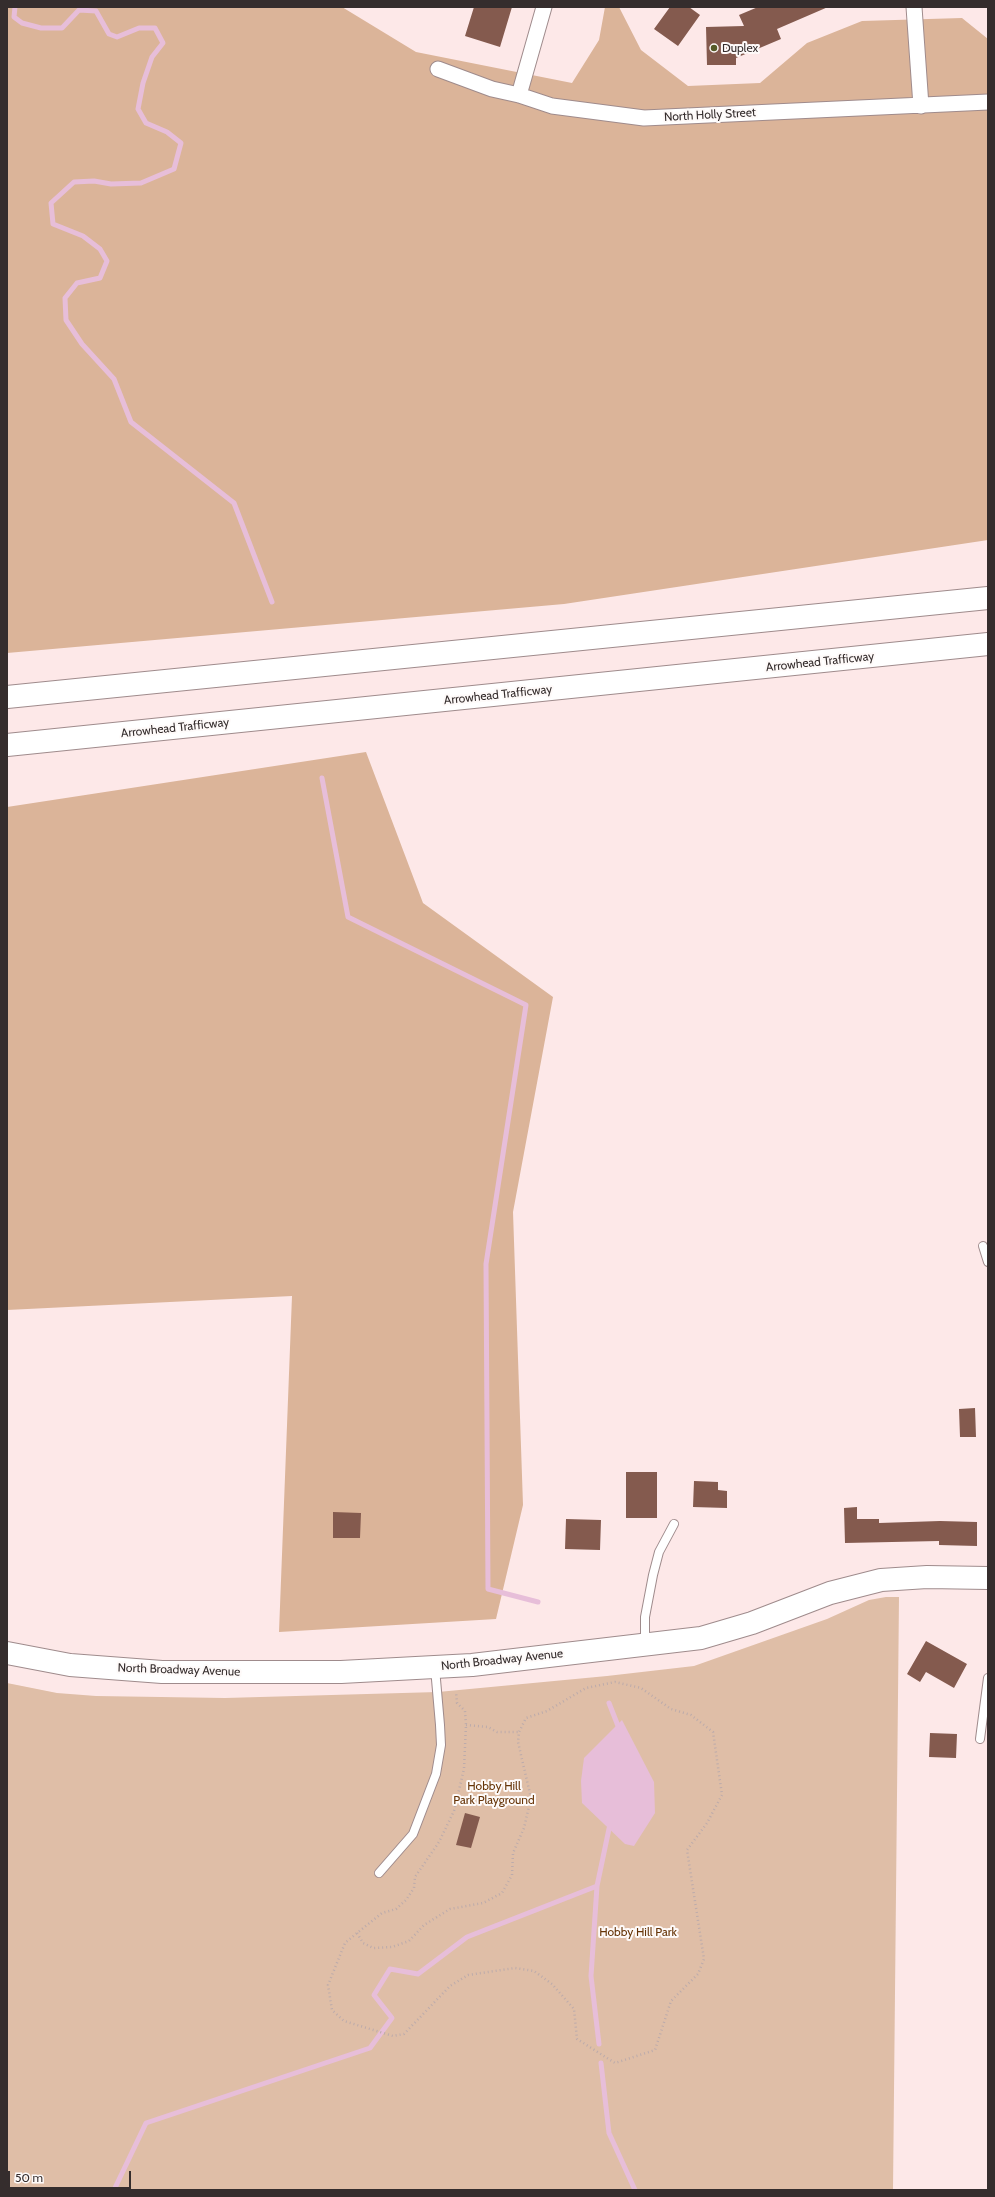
<!DOCTYPE html>
<style>
body{margin:0}
#map{position:relative;width:995px;height:2197px;overflow:hidden;background:#fde8e8;font-family:Cabin,sans-serif}
canvas{display:block}
.frame{position:absolute;inset:0;border:8px solid #352d2d;pointer-events:none}
.scale{position:absolute;left:8px;top:2171px;width:123px;height:18px;box-sizing:border-box;border:2px solid #352d2d;border-top:0;padding-left:5px;font-size:12px;line-height:14px;white-space:nowrap;color:#352d2d;-webkit-text-stroke:3px #fefaf9;paint-order:stroke}
</style>
<div id="map">
<canvas width="995" height="2197"></canvas>
<div class="frame"></div>
<div class="scale">50 m</div>
</div>
<script>
const context = document.querySelector('canvas').getContext('2d');
context.lineJoin = 'round';
function paint(path, color) {
  context.fillStyle = color;
  context.fill(path, 'evenodd');
}
function toPath(rows) {
  const path = new Path2D();
  for (const r of rows) {
    path.moveTo(r[0], r[1]);
    for (let i = 2; i < r.length; i += 2) path.lineTo(r[i], r[i + 1]);
  }
  return path;
}
function trace(path, color, width, dash) {
  context.strokeStyle = color;
  context.lineWidth = width;
  context.lineCap = dash ? 'butt' : 'round';
  context.setLineDash(dash || []);
  context.stroke(path);
}
function drawText(font, color, halo, rows, align = 'center') {
  context.font = font + ' Cabin,sans-serif';
  context.lineWidth = 4;
  context.setLineDash([]);
  context.textBaseline = 'middle';
  context.strokeStyle = halo;
  context.fillStyle = color;
  for (const [text, x, y, turn = 0] of rows) {
    context.save();
    context.translate(x, y);
    context.rotate((+turn || 0) * Math.PI / 180);
    context.textAlign = isNaN(turn) ? turn : align;
    if (halo) context.strokeText(text, 0, 0);
    context.fillText(text, 0, 0);
    context.restore();
  }
}
const green = toPath([
 [886,1597,899,1597,893,2190,7,2190,7,1683,57,1693,96,1696,225,1698,438,1692,607,1676,694,1666,827,1619,869,1600]
]);
const forest = toPath([
 [7,7,342,7,416,52,572,83,599,40,605,7,619,7,641,50,688,86,760,83,807,43,862,21,962,18,988,39,988,540,564,604,7,653],
 [366,752,423,903,553,997,513,1212,523,1505,496,1619,279,1632,292,1296,7,1310,7,807]
]);
const water = toPath([
 [622,1720,654,1782,655,1813,634,1846,625,1844,582,1803,581,1781,584,1758]
]);
const stream = toPath([
 [15,7,14,17,22,23,41,28,62,28,79,10,96,11,109,34,117,37,139,28,155,28,163,43,152,57,143,83,138,109,146,123,167,132,181,143,174,169,141,183,111,184,94,181,74,182,51,203,53,224,83,236,100,249,107,261,100,278,77,283,65,298,66,320,82,344,114,379,131,422,234,503,272,602],
 [322,778,348,917,526,1005,486,1264,488,1589,538,1602],
 [609,1703,620,1731],
 [597,1886,591,1976,599,2044],
 [601,2063,609,2133,635,2190],
 [114,2190,146,2123,370,2048,392,2018,374,1995,390,1969,418,1974,467,1937,597,1886,610,1824]
]);
const building = toPath([
 [474,7,512,7,500,47,465,36],
 [670,7,689,7,700,15,678,46,654,29],
 [758,7,828,7,777,29,781,39,736,58,736,65,707,65,706,27,744,26,739,15],
 [975,1408,976,1437,960,1437,959,1409],
 [626,1472,657,1472,657,1518,626,1518],
 [694,1481,718,1482,718,1490,727,1491,727,1508,693,1507],
 [857,1507,857,1519,879,1519,879,1523,940,1521,977,1522,977,1546,939,1545,939,1541,845,1543,844,1508],
 [333,1512,361,1513,360,1538,333,1538],
 [566,1519,601,1520,600,1550,565,1549],
 [926,1641,967,1664,954,1688,926,1672,920,1682,907,1674],
 [930,1733,957,1734,956,1758,929,1757],
 [465,1813,480,1817,471,1848,456,1845]
]);
const path = toPath([
 [466,1725,488,1727,497,1732,519,1732],
 [357,1933,363,1943,373,1948,392,1947,409,1941,424,1925,450,1909,483,1903,502,1893,512,1875,513,1853,524,1828,531,1798,518,1742,519,1732,526,1718,547,1711,586,1688,615,1682,641,1688,671,1709,691,1715,713,1732,722,1795,707,1823,687,1850,704,1959,698,1974,671,2001,655,2050,615,2063,577,2039,574,2009,552,1984,534,1971,515,1968,468,1975,450,1986,404,2034,393,2036,344,2021,332,2010,328,1985,345,1943,357,1933,382,1913,396,1909,406,1900,414,1888,415,1877,439,1842,454,1811,464,1769,466,1725,465,1711,457,1703,456,1692]
]);
const lane = toPath([
 [983,1246,988,1262],
 [645,1644,645,1617,653,1575,659,1552,674,1524],
 [980,1739,988,1678],
 [379,1873,413,1834,436,1774,441,1745,440,1725,435,1668]
]);
const street = toPath([
 [914,7,921,106],
 [438,69,492,89,519,95,552,106,644,118,988,102],
 [519,95,544,7]
]);
const secondary = toPath([
 [7,1653,70,1665,162,1672,341,1672,472,1665,701,1638,752,1623,830,1593,881,1580,927,1577,988,1578]
]);
const highway = toPath([
 [7,697,988,598],
 [7,745,988,644]
]);
const markers = [
 [714,48,4,"#555a28"]
];
const poiNames = [
 ["Duplex",722,48]
];
const streetNames = [
 ["North Holly Street",710,115,-3],
 ["Arrowhead Trafficway",820,662,-6],
 ["Arrowhead Trafficway",498,695,-6],
 ["Arrowhead Trafficway",175,728,-6],
 ["North Broadway Avenue",502,1660,-6],
 ["North Broadway Avenue",179,1670,2]
];
const parkNames = [
 ["Hobby Hill",494,1786],
 ["Park Playground",494,1800],
 ["Hobby Hill Park",638,1932]
];
paint(green, '#dfbea7');
paint(forest, '#dbb499');
paint(water, '#e7bed9');
trace(stream, '#e7bed9', 5);
paint(building, '#845a4e');
trace(lane, '#9f8b8c', 10);
trace(street, '#9f8b8c', 17);
trace(secondary, '#9f8b8c', 24);
trace(highway, '#9f8b8c', 24);
trace(path, '#bcabab', 2.5, [1, 3]);
trace(lane, '#fff', 8);
trace(street, '#fff', 15);
trace(secondary, '#fff', 22);
trace(highway, '#fff', 22);
for (const [x, y, r, color] of markers) {
  const dot = new Path2D();
  dot.arc(x, y, r, 0, 2 * Math.PI);
  context.fillStyle = color;
  context.fill(dot);
  trace(dot, '#fefaf9', 1.5);
}
drawText('12px', '#352d2d', '#fefaf9', poiNames, 'left');
drawText('12px', '#352d2d', '#fefaf9', streetNames);
drawText('12px', '#663407', '#fefaf9', parkNames);
</script>
